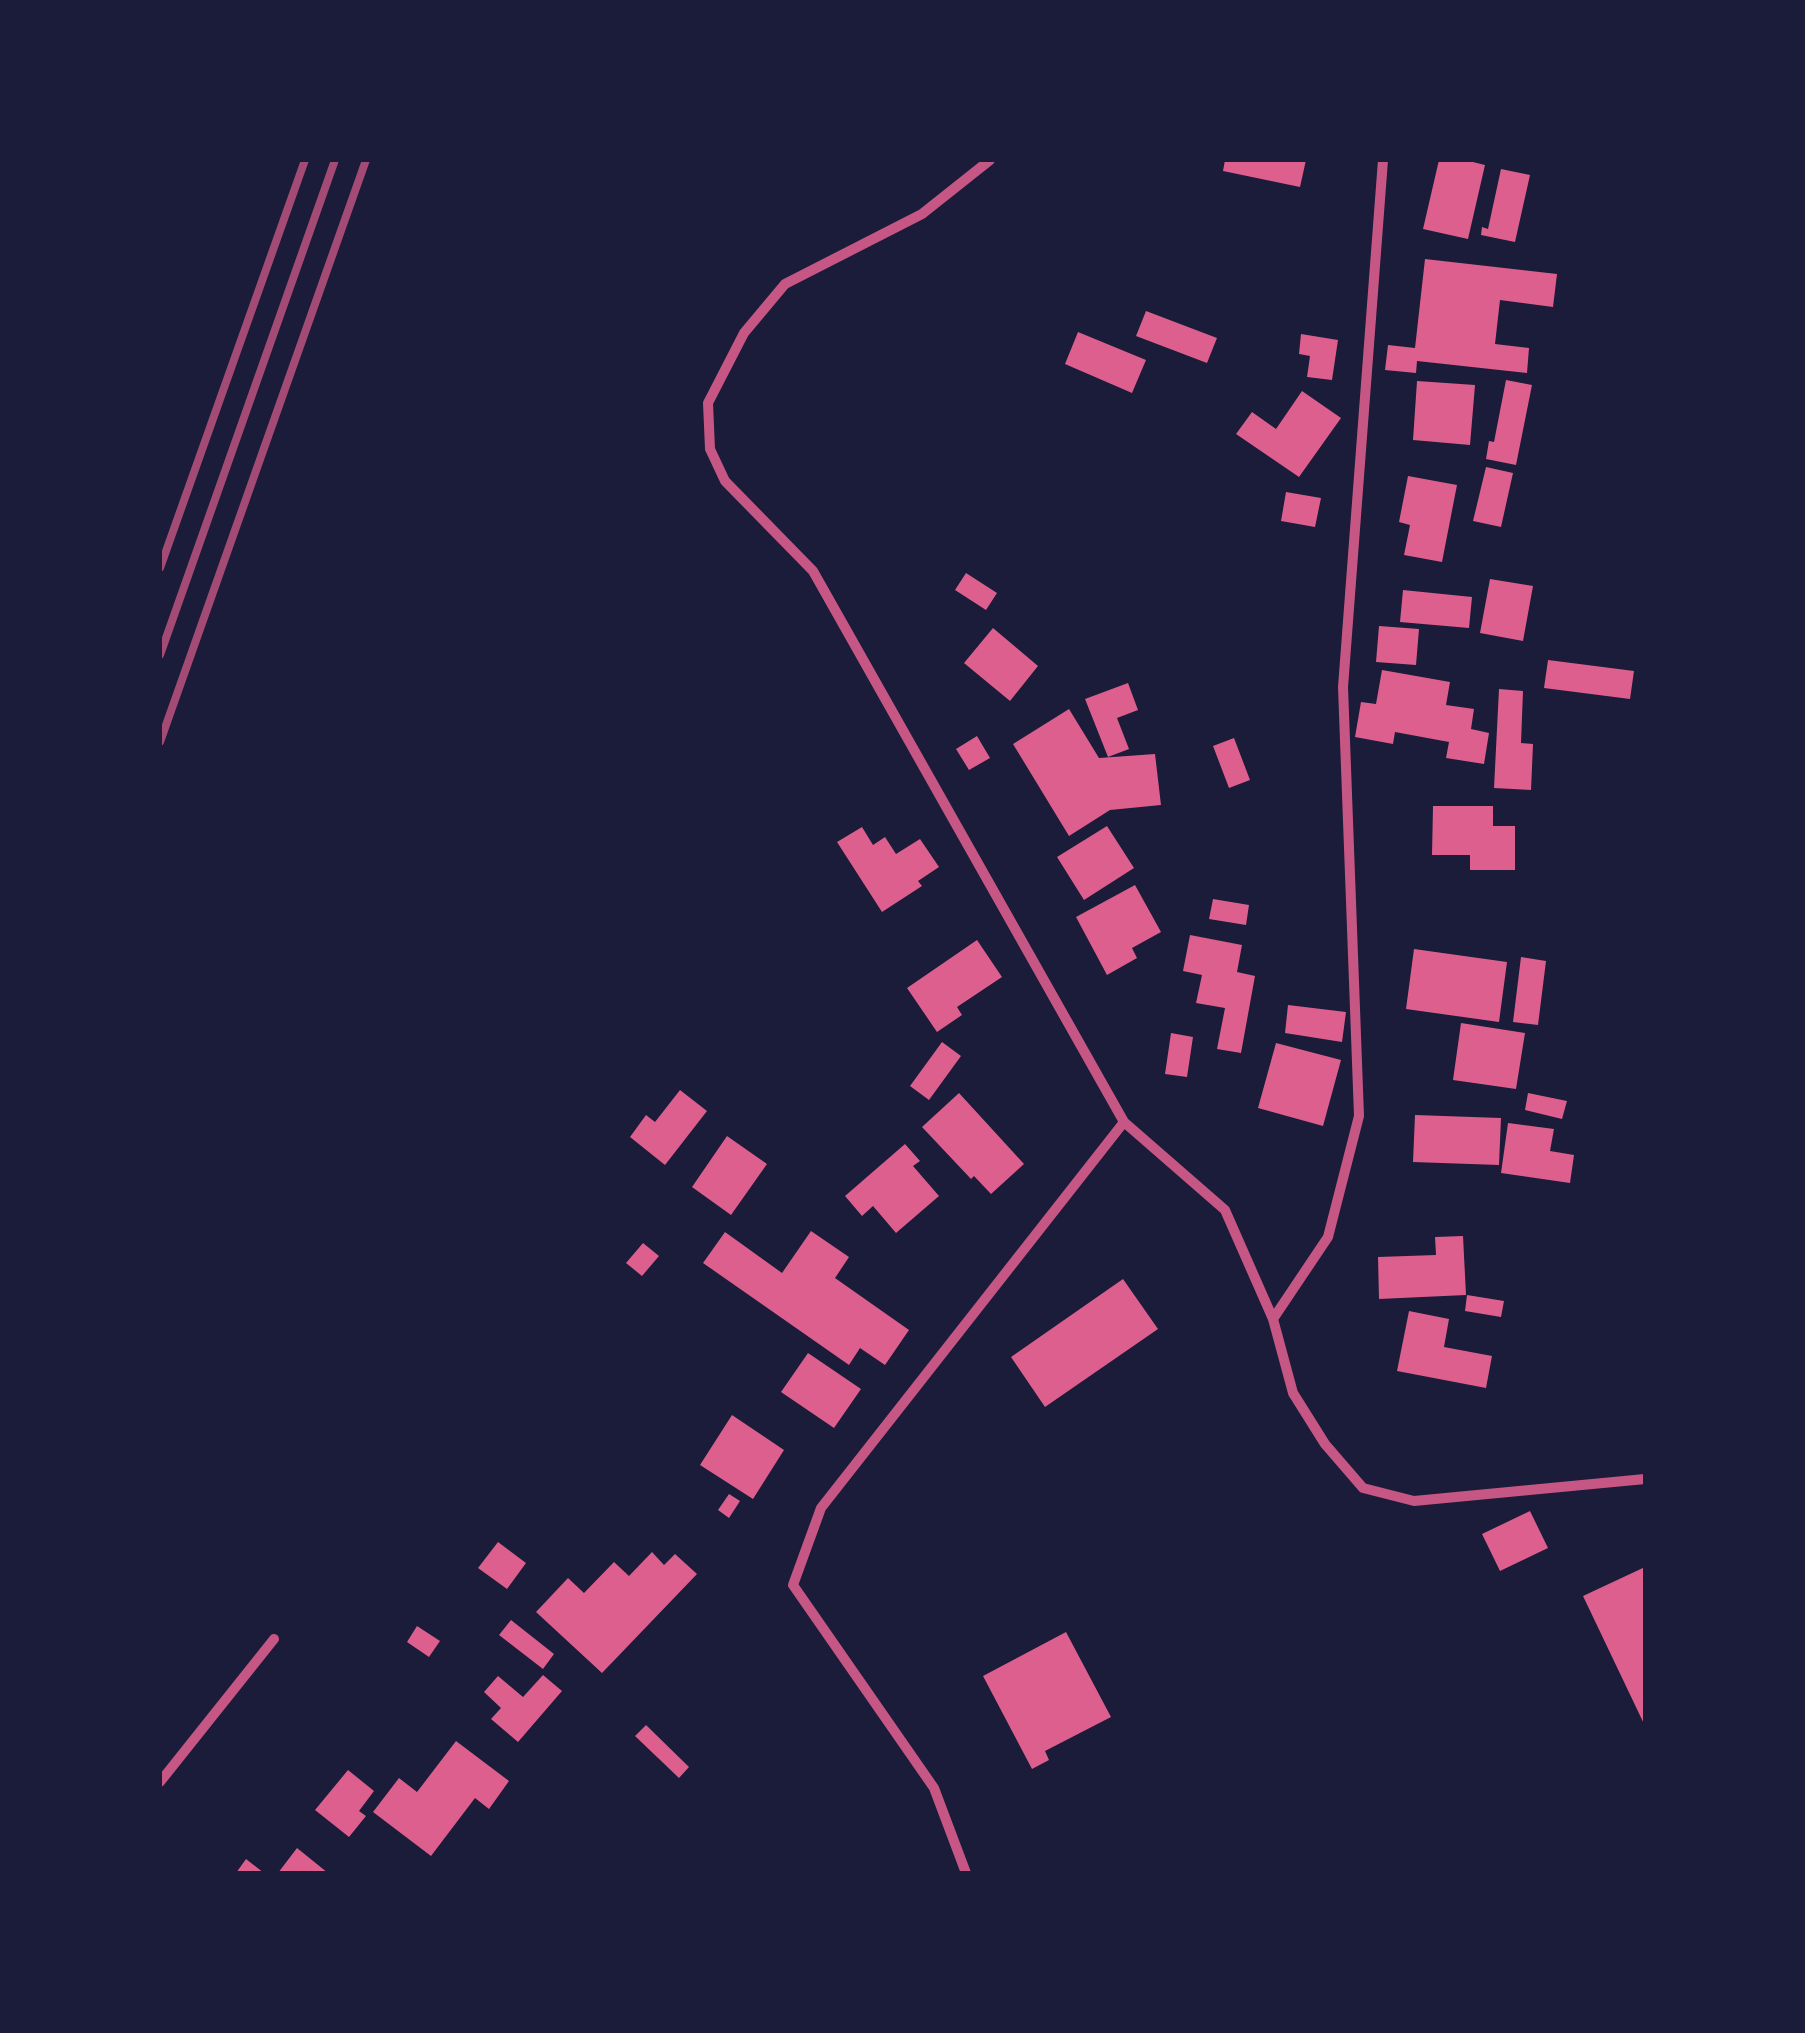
<!DOCTYPE html>
<style>
body{margin:0}
#map{position:relative;width:1805px;height:2033px;overflow:hidden;background:#1b1b3a;font-family:"DejaVu Sans",sans-serif}
canvas{display:block}
.frame{position:absolute;inset:0;border:162px solid #1b1b3a;pointer-events:none}
</style>
<div id="map">
<canvas width="1805" height="2033"></canvas>
<div class="frame"></div>
</div>
<script>
const context = document.querySelector('canvas').getContext('2d');
context.lineJoin = 'round';
function paint(path, color) {
  context.fillStyle = color;
  context.fill(path, 'evenodd');
}
function toPath(rows) {
  const path = new Path2D();
  for (const r of rows) {
    path.moveTo(r[0], r[1]);
    for (let i = 2; i < r.length; i += 2) path.lineTo(r[i], r[i + 1]);
  }
  return path;
}
function trace(path, color, width, dash) {
  context.strokeStyle = color;
  context.lineWidth = width;
  context.lineCap = dash ? 'butt' : 'round';
  context.setLineDash(dash || []);
  context.stroke(path);
}
const building = toPath([
 [1225,160,1306,160,1300,187,1223,171],
 [1439,160,1465,160,1485,165,1468,239,1423,229],
 [1501,169,1530,175,1515,242,1481,235,1482,227,1488,229],
 [1425,259,1557,274,1553,307,1500,300,1495,344,1529,348,1527,373,1417,361,1416,373,1385,370,1388,345,1415,348],
 [1146,311,1217,338,1207,363,1136,336],
 [1078,332,1146,360,1132,393,1065,364],
 [1301,334,1338,340,1332,380,1307,377,1310,356,1299,354],
 [1506,380,1532,385,1516,465,1486,459,1489,441,1494,442],
 [1417,381,1475,385,1470,445,1413,440],
 [1302,391,1341,418,1299,477,1236,434,1252,412,1276,429],
 [1486,467,1513,473,1501,527,1473,521],
 [1408,476,1457,485,1442,562,1404,555,1410,525,1399,522],
 [1286,492,1321,498,1315,527,1281,521],
 [966,573,997,593,986,610,955,590],
 [1490,579,1533,586,1523,641,1480,633],
 [1403,590,1472,597,1469,628,1400,622],
 [1379,626,1419,629,1416,665,1376,662],
 [993,628,1038,666,1010,701,964,663],
 [1548,660,1634,671,1630,699,1544,688],
 [1382,670,1450,682,1446,705,1474,709,1471,729,1489,733,1484,764,1446,758,1449,742,1395,732,1393,744,1355,737,1361,702,1376,704],
 [1128,683,1138,710,1117,718,1129,749,1108,757,1085,699],
 [1499,689,1523,691,1521,743,1533,744,1531,790,1494,788],
 [1069,709,1099,758,1155,754,1161,805,1110,810,1069,836,1013,744],
 [977,736,990,758,969,770,956,749],
 [1234,738,1250,780,1229,788,1213,746],
 [1433,806,1493,806,1493,826,1515,826,1515,870,1470,870,1470,855,1432,855],
 [1107,826,1134,868,1084,900,1057,857],
 [862,827,873,845,885,837,896,854,920,839,939,867,918,881,922,886,882,912,837,842],
 [1135,885,1161,932,1132,948,1137,958,1107,975,1076,917],
 [1213,899,1249,905,1246,925,1209,919],
 [1190,935,1242,945,1237,972,1255,976,1241,1053,1217,1049,1225,1008,1196,1003,1202,975,1183,971],
 [977,940,1002,977,957,1007,962,1015,937,1032,907,988],
 [1414,949,1507,962,1499,1022,1406,1009],
 [1521,957,1546,961,1538,1025,1513,1022],
 [1288,1005,1346,1012,1342,1042,1285,1033],
 [1461,1023,1525,1033,1516,1089,1453,1080],
 [1171,1033,1193,1037,1187,1077,1165,1074],
 [942,1042,961,1056,929,1100,910,1086],
 [1276,1043,1341,1060,1323,1126,1258,1108],
 [680,1090,707,1111,665,1165,630,1137,646,1115,655,1122],
 [959,1093,1024,1164,991,1194,974,1176,971,1179,922,1127],
 [1528,1093,1567,1101,1562,1119,1525,1110],
 [1415,1115,1501,1118,1499,1165,1413,1162],
 [1508,1123,1554,1129,1550,1151,1574,1155,1570,1183,1501,1173],
 [727,1136,767,1164,731,1215,692,1187],
 [905,1144,920,1161,913,1166,939,1196,896,1233,873,1206,862,1216,845,1196],
 [811,1231,849,1257,835,1278,909,1330,885,1365,860,1348,849,1365,703,1263,725,1232,782,1273],
 [1463,1236,1466,1295,1379,1299,1378,1257,1436,1255,1435,1237],
 [643,1243,659,1256,642,1276,626,1263],
 [1123,1279,1158,1329,1045,1407,1011,1357],
 [1467,1295,1504,1301,1501,1317,1465,1311],
 [1409,1311,1449,1319,1444,1347,1492,1356,1486,1388,1397,1371],
 [808,1353,861,1389,834,1428,781,1392],
 [732,1415,784,1450,753,1499,700,1465],
 [729,1494,740,1501,729,1518,718,1510],
 [1530,1511,1548,1548,1500,1571,1482,1534],
 [498,1542,526,1563,507,1589,478,1568],
 [652,1552,664,1565,675,1554,697,1574,602,1673,536,1612,568,1578,584,1593,614,1562,629,1576],
 [1645,1567,1645,1726,1583,1596],
 [511,1620,554,1654,543,1669,499,1635],
 [417,1626,440,1641,429,1657,407,1642],
 [1066,1632,1111,1717,1045,1751,1049,1760,1032,1769,983,1676],
 [543,1675,562,1691,518,1742,491,1719,501,1708,484,1692,498,1676,523,1697],
 [646,1725,689,1767,679,1778,635,1736],
 [456,1741,509,1781,489,1809,475,1798,431,1856,373,1812,399,1778,417,1792],
 [348,1770,374,1791,359,1811,366,1816,349,1837,315,1810],
 [297,1848,328,1873,278,1873],
 [246,1859,264,1873,236,1873]
]);
const minor = toPath([
 [990,160,922,214,785,284,744,333,708,403,710,449,725,481,813,571,1124,1122,1225,1210,1273,1319,1293,1393,1325,1444,1363,1488,1414,1501,1645,1479],
 [1273,1319,1328,1237,1359,1116,1343,687,1383,160],
 [160,1782,274,1639],
 [966,1873,934,1788,793,1585,821,1508,1124,1122]
]);
const rail = toPath([
 [160,568,305,160],
 [160,655,335,160],
 [160,742,366,160]
]);
paint(building, '#dd5f8e');
trace(minor, '#c65784', 10);
trace(rail, '#a44b75', 8);
</script>
